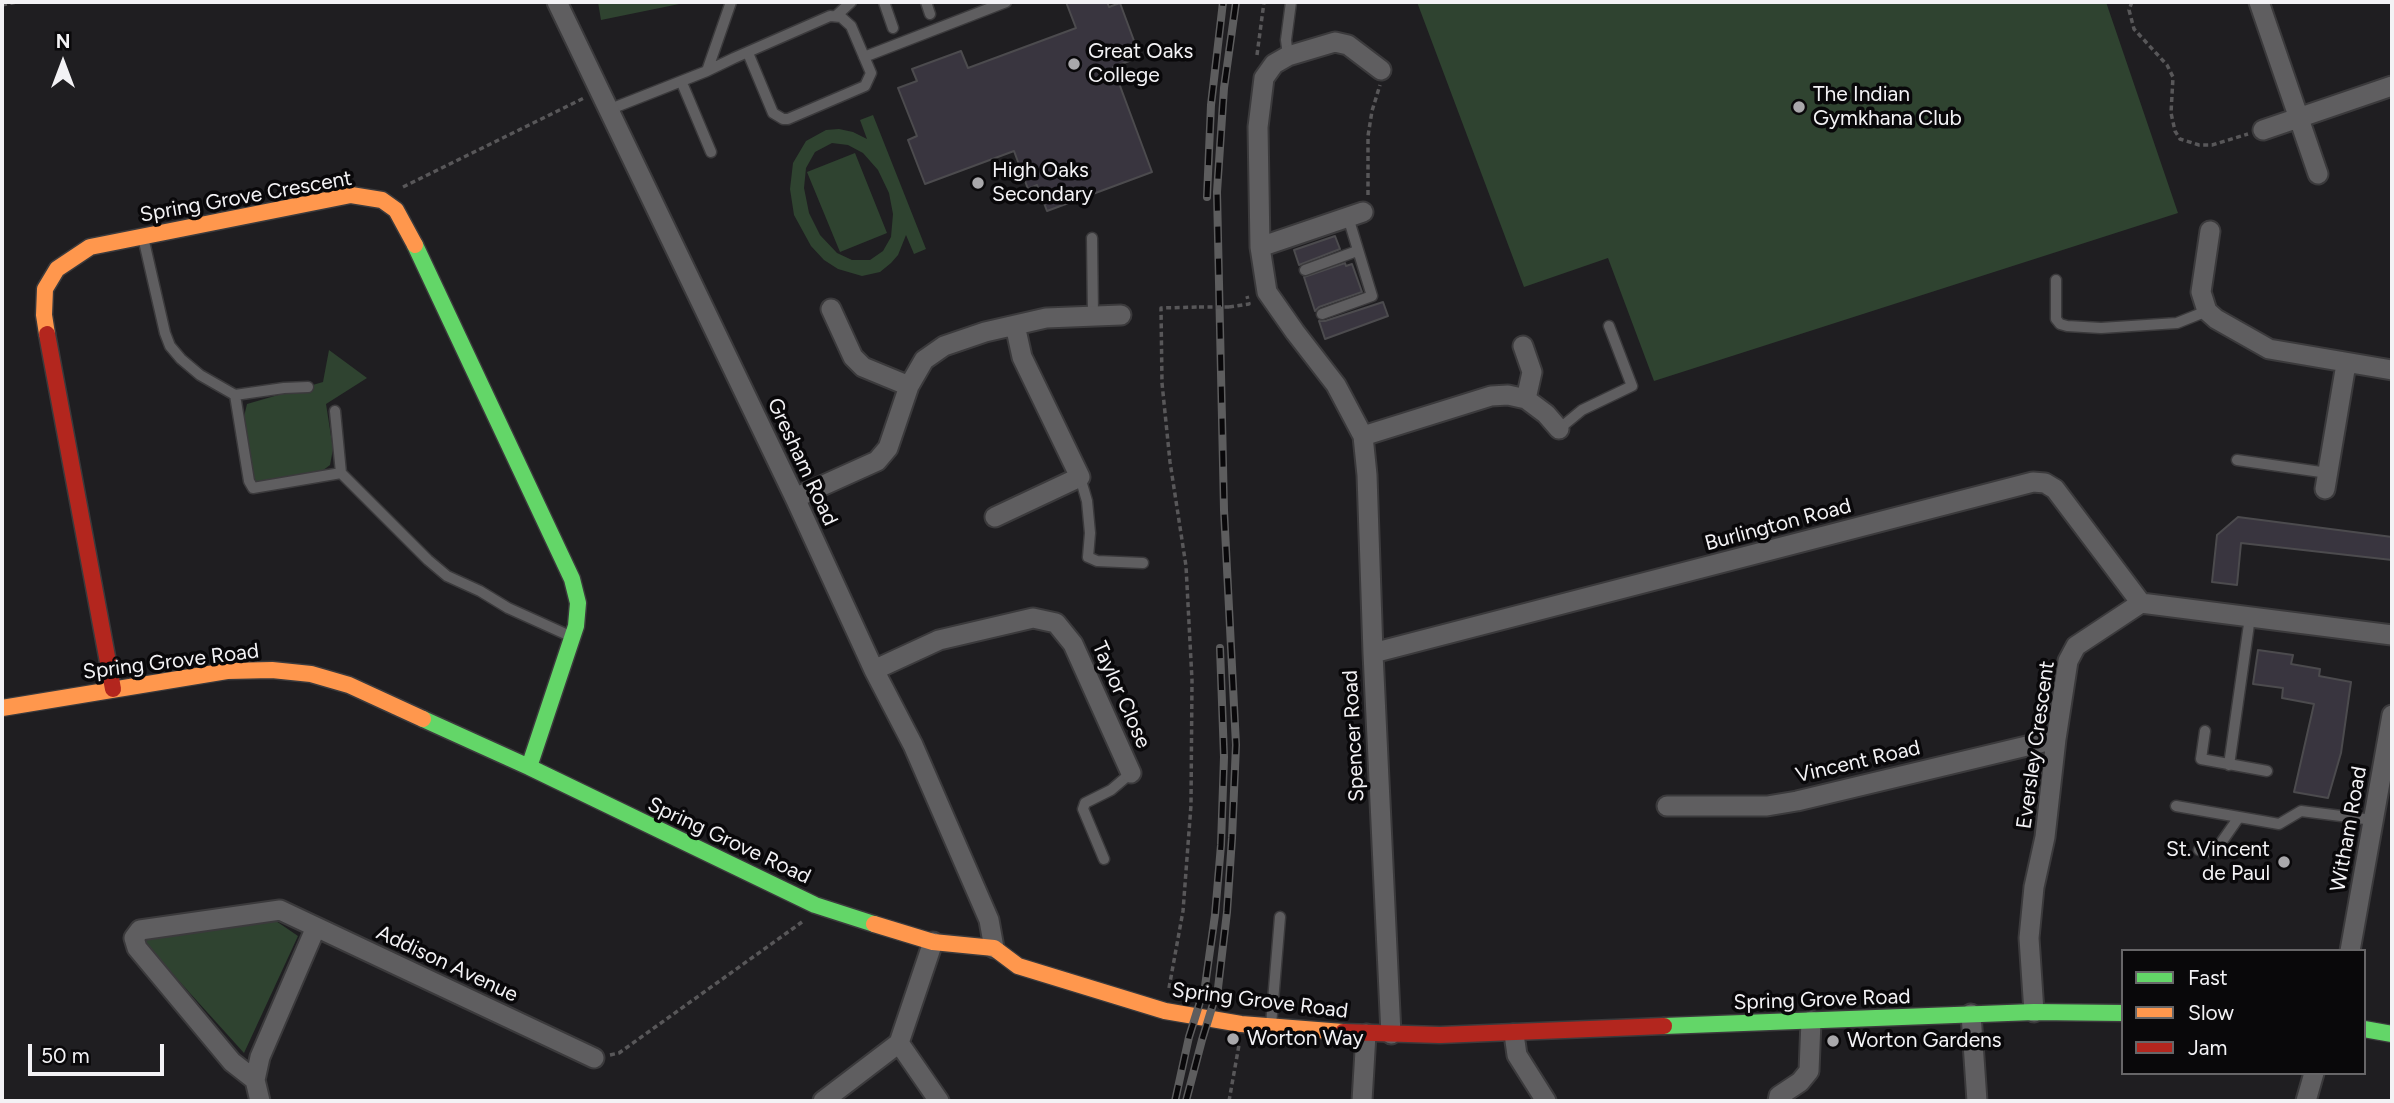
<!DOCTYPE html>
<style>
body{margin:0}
#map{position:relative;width:2394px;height:1103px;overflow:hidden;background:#1f1e21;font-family:Figtree,sans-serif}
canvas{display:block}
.frame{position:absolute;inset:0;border:4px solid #f3f2f5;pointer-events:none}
.legend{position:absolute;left:2121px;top:949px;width:245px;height:126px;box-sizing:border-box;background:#09080a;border:2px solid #676668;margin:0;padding:9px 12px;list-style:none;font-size:21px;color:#f3f2f5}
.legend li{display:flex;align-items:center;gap:14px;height:35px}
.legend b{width:35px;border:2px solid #676668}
.north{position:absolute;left:28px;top:28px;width:70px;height:70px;-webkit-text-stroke:5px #09080a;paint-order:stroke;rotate:0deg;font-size:19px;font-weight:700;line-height:28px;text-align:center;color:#f3f2f5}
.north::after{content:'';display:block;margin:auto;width:24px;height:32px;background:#f3f2f5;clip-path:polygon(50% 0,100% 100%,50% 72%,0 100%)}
.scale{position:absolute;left:28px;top:1044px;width:136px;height:32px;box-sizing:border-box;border:4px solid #f3f2f5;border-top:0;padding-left:9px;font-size:21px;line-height:24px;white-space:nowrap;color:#f3f2f5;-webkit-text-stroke:5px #09080a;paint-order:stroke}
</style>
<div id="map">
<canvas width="2394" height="1103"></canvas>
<div class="frame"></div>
<ul class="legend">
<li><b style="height:9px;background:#63d668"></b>Fast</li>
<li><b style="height:9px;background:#ff974d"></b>Slow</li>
<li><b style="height:9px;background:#b3261e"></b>Jam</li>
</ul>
<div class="north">N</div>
<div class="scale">50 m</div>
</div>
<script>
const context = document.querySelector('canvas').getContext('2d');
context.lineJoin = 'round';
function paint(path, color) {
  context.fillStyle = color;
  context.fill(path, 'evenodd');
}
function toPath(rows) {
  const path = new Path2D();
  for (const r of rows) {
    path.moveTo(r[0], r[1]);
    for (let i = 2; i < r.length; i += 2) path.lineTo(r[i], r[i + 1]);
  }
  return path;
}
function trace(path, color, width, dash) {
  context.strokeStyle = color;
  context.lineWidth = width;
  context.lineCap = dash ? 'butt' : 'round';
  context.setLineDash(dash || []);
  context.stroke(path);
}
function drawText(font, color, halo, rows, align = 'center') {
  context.font = font + ' Figtree,sans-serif';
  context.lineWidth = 7;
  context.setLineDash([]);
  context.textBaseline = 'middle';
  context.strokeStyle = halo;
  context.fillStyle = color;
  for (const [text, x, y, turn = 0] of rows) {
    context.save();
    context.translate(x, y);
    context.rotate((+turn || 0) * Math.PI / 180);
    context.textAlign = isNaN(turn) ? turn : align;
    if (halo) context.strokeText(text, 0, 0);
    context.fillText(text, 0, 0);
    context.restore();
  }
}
const green = toPath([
 [598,2,689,2,601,20],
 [1417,2,2106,2,2178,213,1654,381,1608,258,1524,287],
 [873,115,926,249,914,254,906,235,898,255,891,263,880,272,862,276,838,269,824,260,811,246,794,215,790,189,793,163,806,141,826,130,839,129,853,132,867,139,860,120],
 [832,143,848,145,863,153,878,170,889,193,893,214,891,237,883,251,870,260,852,260,837,253,820,235,809,213,804,188,806,168,815,152],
 [855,153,887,233,840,252,807,172],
 [329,350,367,378,326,404,333,449,330,465,322,471,256,483,252,475,243,421,247,404,323,382],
 [276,921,298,936,244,1053,142,940]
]);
const building = toPath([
 [1066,2,1107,2,1109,7,1120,3,1140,57,1113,67,1152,172,1047,211,1037,185,1028,189,1014,151,925,184,908,140,917,136,898,88,917,81,912,69,961,51,968,68,1076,28,1066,2],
 [1335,236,1340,249,1299,265,1294,250,1335,236],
 [1345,263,1346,266,1352,264,1362,292,1319,307,1315,311,1304,277,1345,263],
 [1383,302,1388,316,1325,339,1319,321,1325,321,1383,302],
 [2238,517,2392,537,2392,560,2241,543,2237,585,2212,582,2217,535,2238,517],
 [2258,650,2293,655,2291,664,2320,669,2319,676,2351,682,2341,753,2328,798,2294,792,2314,704,2282,698,2283,688,2253,684,2258,650]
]);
const path = toPath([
 [2132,2,2129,10,2134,29,2167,65,2173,77,2171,113,2175,131,2180,139,2199,145,2212,145,2248,134],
 [2,5,17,2],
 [1257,55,1264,2],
 [403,187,584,98],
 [1368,195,1368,136,1372,111,1380,85],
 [1229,307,1249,304,1247,296],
 [1169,988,1183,911,1191,805,1192,680,1186,566,1170,462,1162,383,1161,308,1199,307],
 [610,1055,619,1053,802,922],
 [1229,1101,1239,1045]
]);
const lane = toPath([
 [884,2,893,28],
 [926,2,930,14],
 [836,16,851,2],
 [1288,56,1286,40,1291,2],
 [864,57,1006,2],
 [707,71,734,58,830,16,841,17,851,26,871,73,865,86,788,119,783,119,773,113,748,53],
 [682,83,711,152],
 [608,110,707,71,731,2],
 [143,237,165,333,170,346,181,359,200,375,235,395,249,481,253,488,341,473,428,560,447,576,480,591,508,608,570,636],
 [1092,238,1093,316],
 [1305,270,1357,251],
 [2056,280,2056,319,2060,324,2067,326,2101,328,2177,323,2207,311],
 [1322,314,1372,296,1348,217],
 [235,395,284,388,308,387],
 [335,411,341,473],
 [1559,429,1582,410,1632,386,1609,326],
 [2237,460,2328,473],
 [1080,477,1087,501,1090,533,1088,557,1097,561,1143,563],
 [2205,731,2201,759,2267,771],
 [2229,765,2250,617],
 [2176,806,2279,824,2301,811,2373,820],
 [2199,850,2214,853,2239,817],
 [1104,859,1083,809,1085,803,1111,790,1131,773],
 [1271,1025,1280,917]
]);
const street = toPath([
 [557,2,795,498,874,670,913,745,989,920,994,948],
 [2259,2,2318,174],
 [2263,130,2392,86],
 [1363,212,1260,247,1258,127,1264,78,1274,64,1288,56,1335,42,1348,45,1381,70],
 [2210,231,2201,292,2207,311,2216,319,2269,349,2392,370],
 [1260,247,1267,292,1295,332,1336,385,1363,436,1367,475,1373,653,1391,1034],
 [831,309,853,357,863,367,909,386],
 [1523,346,1532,372,1526,399],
 [1363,436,1491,396,1508,395,1526,399,1546,414,1559,429],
 [2325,489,2346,364],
 [795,498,877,461,888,448,909,386,924,360,944,346,985,332,1046,318,1121,315],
 [995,517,1080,477,1022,357,1015,325],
 [1373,653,2033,482,2045,483,2055,489,2141,603],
 [874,670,939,640,1033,618,1056,623,1073,644,1131,773],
 [1667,806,1767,806,1797,801,2056,739],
 [2350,951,2392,715],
 [2034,1012,2029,938,2034,887,2045,837,2056,739,2068,661,2076,646,2141,603,2392,635],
 [1971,1014,1977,1101],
 [1514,1034,1517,1055,1546,1101],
 [899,1043,939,1101],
 [255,1080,232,1062,137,948,134,938,140,930,280,910,594,1058],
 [260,1101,255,1080,260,1057,316,927],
 [823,1101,899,1043,933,942],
 [1362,1101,1366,1034],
 [1778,1101,1779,1096,1800,1082,1809,1071,1811,1021],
 [2306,1101,2314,1073]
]);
const fast = toPath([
 [415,245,572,579,578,603,576,626,529,767],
 [423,719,529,767,815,905,874,924],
 [1664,1026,2034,1012,2123,1013],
 [2364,1029,2392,1034]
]);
const slow = toPath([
 [47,334,44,315,45,289,57,269,90,247,351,195,382,200,396,210,415,245],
 [2,708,227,671,272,670,311,674,349,685,423,719],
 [874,924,933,942,994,948,1018,966,1165,1011,1241,1024,1343,1032]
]);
const jam = toPath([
 [47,334,113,689],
 [1343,1032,1440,1035,1664,1026]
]);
const rail = toPath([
 [1207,197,1211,105,1223,2],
 [1175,1101,1189,1037,1205,986,1215,915,1221,845,1224,757,1220,648],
 [1186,1101,1202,1040,1218,988,1227,912,1232,838,1236,745,1224,510,1217,192,1224,88,1236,2]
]);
const pathBridge = toPath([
 [1199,307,1229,307]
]);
const markers = [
 [1074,64,7,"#a9a8ab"],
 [1799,107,7,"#a9a8ab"],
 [978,183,7,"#a9a8ab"],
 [2284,862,7,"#a9a8ab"],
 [1233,1039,7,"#a9a8ab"],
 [1833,1041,7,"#a9a8ab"]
];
const poiNames = [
 ["Great Oaks",1088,52],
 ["College",1088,76],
 ["The Indian",1813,95],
 ["Gymkhana Club",1813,119],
 ["High Oaks",992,171],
 ["Secondary",992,195],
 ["St. Vincent",2270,850,"right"],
 ["de Paul",2270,874,"right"],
 ["Worton Way",1247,1039],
 ["Worton Gardens",1847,1041]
];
const streetNames = [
 ["Spring Grove Crescent",246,197,-10],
 ["Gresham Road",802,462,65],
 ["Burlington Road",1778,525,-15],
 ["Spring Grove Road",171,662,-7],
 ["Taylor Close",1121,695,66],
 ["Spencer Road",1354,736,-93],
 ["Eversley Crescent",2036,745,-82],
 ["Vincent Road",1858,762,-13],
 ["Witham Road",2349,829,-80],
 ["Spring Grove Road",729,841,25],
 ["Addison Avenue",447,964,25],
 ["Spring Grove Road",1822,1000,-2],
 ["Spring Grove Road",1260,1001,7]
];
paint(green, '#2f4330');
paint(building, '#39353f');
trace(building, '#4c4b4e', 2);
trace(lane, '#3b3a3c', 13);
trace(street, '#3b3a3c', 23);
trace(fast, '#3b3a3c', 19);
trace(slow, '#3b3a3c', 19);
trace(jam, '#3b3a3c', 19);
trace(path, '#585759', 3.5, [5, 3.5]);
trace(lane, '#5f5e60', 10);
trace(street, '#5f5e60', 19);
trace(fast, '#63d668', 16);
trace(slow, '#ff974d', 16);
trace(jam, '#b3261e', 16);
trace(rail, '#5d5d5e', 8);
trace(rail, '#09080a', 5, [16]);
trace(pathBridge, '#585759', 3.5, [5, 3.5]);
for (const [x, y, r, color] of markers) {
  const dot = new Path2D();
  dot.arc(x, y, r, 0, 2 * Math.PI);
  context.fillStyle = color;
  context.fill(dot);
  trace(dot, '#09080a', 2.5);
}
drawText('21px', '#f3f2f5', '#09080a', poiNames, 'left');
drawText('21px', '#f3f2f5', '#09080a', streetNames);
</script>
